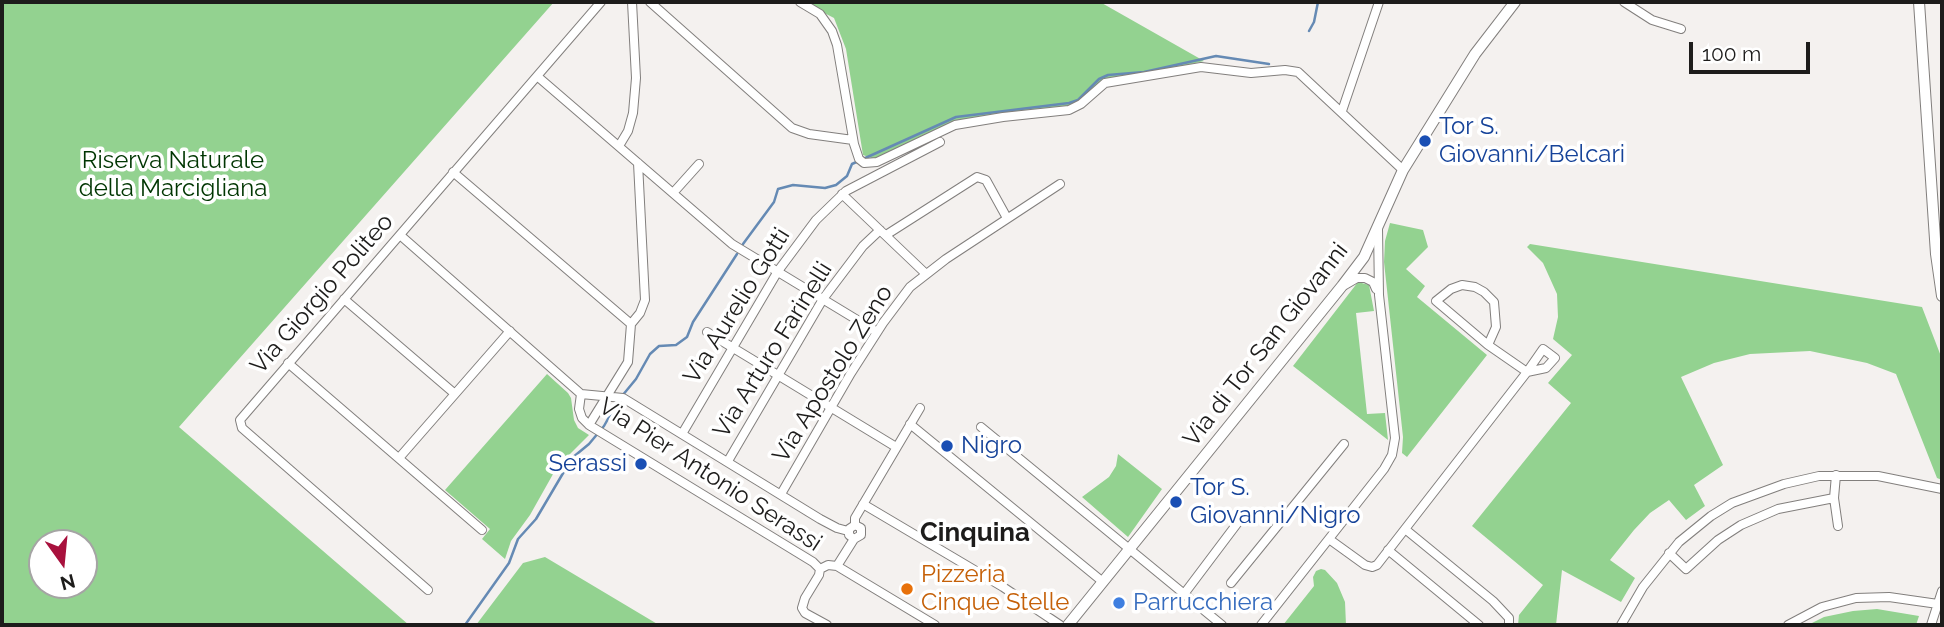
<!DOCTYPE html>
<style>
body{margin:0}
#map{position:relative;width:1944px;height:627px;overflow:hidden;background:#f4f1ef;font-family:Raleway,sans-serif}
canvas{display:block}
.frame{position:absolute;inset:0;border:4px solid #1d1c1b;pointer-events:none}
.north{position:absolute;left:28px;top:529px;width:70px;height:70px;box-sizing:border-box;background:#fff;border:2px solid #a5a4a4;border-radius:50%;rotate:165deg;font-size:19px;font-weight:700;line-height:28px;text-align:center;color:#1d1c1b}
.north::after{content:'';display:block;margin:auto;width:24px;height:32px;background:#a8113d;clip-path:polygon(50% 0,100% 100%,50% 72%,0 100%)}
.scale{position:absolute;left:1689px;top:42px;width:121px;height:32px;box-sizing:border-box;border:4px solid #1d1c1b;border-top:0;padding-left:9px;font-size:21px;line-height:24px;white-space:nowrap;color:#1d1c1b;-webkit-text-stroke:5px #fff;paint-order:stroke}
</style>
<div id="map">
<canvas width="1944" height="627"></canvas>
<div class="frame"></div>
<div class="north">N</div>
<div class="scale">100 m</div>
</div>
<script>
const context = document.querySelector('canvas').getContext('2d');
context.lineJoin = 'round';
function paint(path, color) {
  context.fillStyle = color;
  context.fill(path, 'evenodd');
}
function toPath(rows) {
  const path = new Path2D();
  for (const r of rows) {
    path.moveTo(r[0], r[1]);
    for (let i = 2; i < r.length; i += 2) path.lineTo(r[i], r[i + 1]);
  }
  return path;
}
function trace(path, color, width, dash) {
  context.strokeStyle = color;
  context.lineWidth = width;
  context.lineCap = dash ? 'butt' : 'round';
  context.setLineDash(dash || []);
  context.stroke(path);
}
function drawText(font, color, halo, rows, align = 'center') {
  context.font = font + ' Raleway,sans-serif';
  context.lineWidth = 7;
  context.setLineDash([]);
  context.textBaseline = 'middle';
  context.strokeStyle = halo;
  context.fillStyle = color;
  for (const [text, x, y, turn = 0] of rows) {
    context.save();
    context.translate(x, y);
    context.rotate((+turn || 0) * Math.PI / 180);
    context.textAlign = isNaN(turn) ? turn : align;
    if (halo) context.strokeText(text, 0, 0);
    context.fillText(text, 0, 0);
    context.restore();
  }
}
const green = toPath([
 [2,2,554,2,179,427,409,625,2,625],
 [42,543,84,543,84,585,42,585],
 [803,2,1100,2,1204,61,1141,76,1123,76,1079,104,1051,110,955,121,874,159,863,155,846,49,834,18],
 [1390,223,1423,230,1428,247,1406,269,1425,286,1417,297,1487,355,1407,457,1402,453,1403,437,1384,262,1385,241],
 [1530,244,1922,307,1942,359,1942,480,1937,478,1896,374,1867,363,1810,351,1750,354,1714,363,1681,377,1723,465,1694,485,1705,506,1686,520,1669,500,1650,513,1634,530,1610,560,1635,578,1621,602,1562,570,1556,625,1518,625,1519,615,1543,585,1472,526,1571,403,1548,383,1572,355,1553,339,1558,317,1557,294,1543,263,1527,247],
 [1358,282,1369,285,1374,311,1356,313,1367,414,1385,413,1388,440,1293,366],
 [547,374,568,393,571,398,574,420,578,428,589,435,557,467,530,515,511,541,505,559,482,539,490,529,445,490],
 [1118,454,1162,489,1128,537,1082,497,1109,477,1116,466],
 [545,557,659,625,476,625,523,563],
 [1321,569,1325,570,1337,583,1345,602,1346,625,1283,625,1314,586,1313,577,1316,571],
 [1877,609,1919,616,1916,625,1808,625,1824,617,1853,611]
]);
const stream = toPath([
 [1309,31,1314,22,1318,2],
 [743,244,774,202,778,189,793,185,825,188,836,185,847,176,852,164,956,117,1069,103,1078,100,1099,79,1108,75,1144,72,1216,56,1269,64],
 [622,396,636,379,650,354,659,346,676,345,687,337,693,322,737,254],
 [465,625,509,563,518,539,536,519,572,458,589,444,604,426,618,401]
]);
const minor = toPath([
 [650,2,792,128,809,134,853,140],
 [800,2,820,14,832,31,837,45,854,144,859,159,864,163,877,162,955,125,1003,117,1069,110,1081,104,1105,83,1201,67,1251,73,1285,70,1298,72,1403,170],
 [1624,2,1652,20,1681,29],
 [537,76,732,244,877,332],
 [1342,111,1379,2],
 [619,146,628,131,633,113,636,78,632,2],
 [453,172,631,324],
 [673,193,699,164],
 [842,194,925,273],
 [400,235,581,394],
 [886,235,977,177,986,180,1007,218],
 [1345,285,1357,278,1365,278,1373,282,1376,289],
 [344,299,455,394],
 [707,332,896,447],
 [288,363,482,530],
 [581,394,579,409,582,418,589,425,813,562,820,569],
 [581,394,623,398,820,519,837,528,848,531],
 [910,424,1103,582],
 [589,425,628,362,631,324,640,313,645,300,638,163],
 [981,427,1222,625],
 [682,434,778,271,816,220,846,191,940,142],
 [399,458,510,331],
 [728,461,823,299,863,246,880,230],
 [1836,475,1834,498,1838,526],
 [781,494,851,373,883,323,910,287,946,259,1060,184],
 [863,504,1003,587,1060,625],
 [1405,529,1493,601,1509,618,1509,625],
 [854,539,849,535,849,529,855,525,855,518,920,408],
 [1329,539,1365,565,1372,567,1377,565,1527,372,1543,349,1555,358,1546,368,1527,372,1488,345,1436,301,1451,289,1462,285,1475,287,1484,292,1494,302,1496,327,1488,345],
 [1388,550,1479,625],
 [1669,553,1686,569,1718,540,1741,525,1778,509,1834,498],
 [837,566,854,539,861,535,861,528,855,525],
 [820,569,828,565,837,566,935,625],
 [820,569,819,575,805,598,802,608,805,613,827,625],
 [1231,583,1344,444],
 [428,590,242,428,240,420,601,2],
 [1184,594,1239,521],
 [1261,625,1384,469,1392,455,1395,438,1379,295,1378,228],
 [1621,625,1643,587,1679,542,1711,516,1732,503,1784,484,1819,476,1878,476,1942,489],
 [1788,625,1822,607,1856,598,1889,597,1938,604],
 [1931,625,1942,591]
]);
const tertiary = toPath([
 [1919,2,1936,254,1942,296],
 [1068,625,1342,286,1364,257,1403,170,1475,54,1515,2]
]);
const markers = [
 [1425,141,7,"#1a4fb4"],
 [947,446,7,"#1a4fb4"],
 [641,464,7,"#1a4fb4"],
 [1176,502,7,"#1a4fb4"],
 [907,589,7,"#e8710a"],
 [1119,603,7,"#3f7fe0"]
];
const transitNames = [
 ["Tor S.",1439,127],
 ["Giovanni/Belcari",1439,155],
 ["Nigro",961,446],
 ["Serassi",627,464,"right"],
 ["Tor S.",1190,488],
 ["Giovanni/Nigro",1190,516]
];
const parkNames = [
 ["Riserva Naturale",173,161],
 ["della Marcigliana",173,189]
];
const streetNames = [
 ["Via Giorgio Politeo",322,294,-49],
 ["Via Aurelio Gotti",737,306,-58],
 ["Via di Tor San Giovanni",1266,345,-52],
 ["Via Arturo Farinelli",773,350,-58],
 ["Via Apostolo Zeno",833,374,-58],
 ["Via Pier Antonio Serassi",710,475,33]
];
const foodNames = [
 ["Pizzeria",921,575],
 ["Cinque Stelle",921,603]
];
const shopNames = [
 ["Parrucchiera",1133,603]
];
const neighbourhoodNames = [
 ["Cinquina",975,533]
];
paint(green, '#93d290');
trace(stream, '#658ab4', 2.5);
trace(minor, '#827f7d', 10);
trace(tertiary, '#827f7d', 12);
trace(minor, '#fff', 8);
trace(tertiary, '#fff', 10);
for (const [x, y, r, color] of markers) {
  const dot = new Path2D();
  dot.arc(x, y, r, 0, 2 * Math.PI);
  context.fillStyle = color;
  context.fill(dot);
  trace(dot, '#fff', 2.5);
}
drawText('24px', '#164399', '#fff', transitNames, 'left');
drawText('24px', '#003602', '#fff', parkNames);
drawText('24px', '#1d1c1b', '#fff', streetNames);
drawText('24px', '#c56008', '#fff', foodNames, 'left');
drawText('24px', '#366cbe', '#fff', shopNames, 'left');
drawText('bold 26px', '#1d1c1b', '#fff', neighbourhoodNames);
</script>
